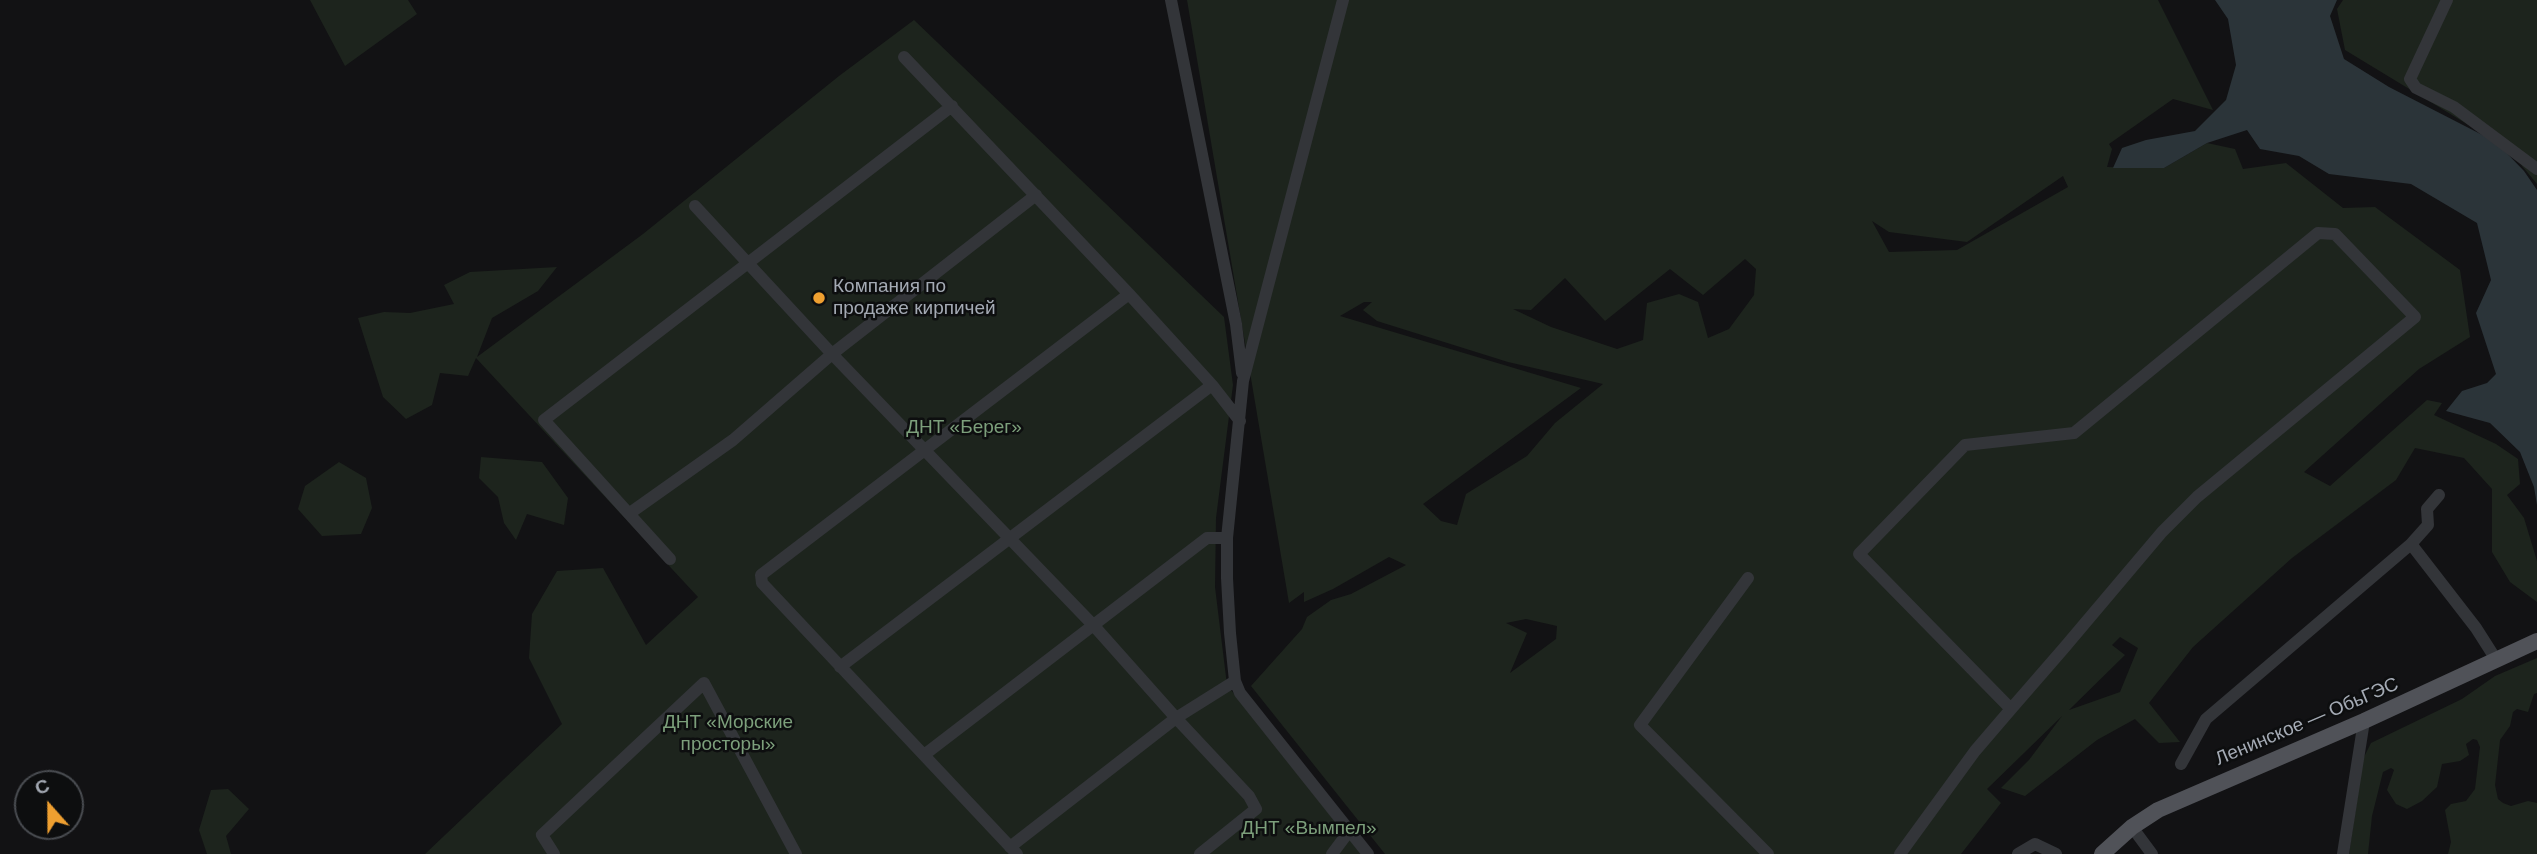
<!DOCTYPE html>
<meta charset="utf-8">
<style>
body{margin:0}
#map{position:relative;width:2537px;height:854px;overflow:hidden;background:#121214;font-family:Helvetica,sans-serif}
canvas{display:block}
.north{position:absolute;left:14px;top:770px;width:70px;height:70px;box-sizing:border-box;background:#0d0e0f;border:2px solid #494c51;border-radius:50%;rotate:339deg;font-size:19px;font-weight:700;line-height:28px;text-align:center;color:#a4aab4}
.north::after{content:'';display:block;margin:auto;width:24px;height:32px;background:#ee9f30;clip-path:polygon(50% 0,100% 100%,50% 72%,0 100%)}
</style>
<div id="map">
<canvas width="2537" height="854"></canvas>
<div class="north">С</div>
</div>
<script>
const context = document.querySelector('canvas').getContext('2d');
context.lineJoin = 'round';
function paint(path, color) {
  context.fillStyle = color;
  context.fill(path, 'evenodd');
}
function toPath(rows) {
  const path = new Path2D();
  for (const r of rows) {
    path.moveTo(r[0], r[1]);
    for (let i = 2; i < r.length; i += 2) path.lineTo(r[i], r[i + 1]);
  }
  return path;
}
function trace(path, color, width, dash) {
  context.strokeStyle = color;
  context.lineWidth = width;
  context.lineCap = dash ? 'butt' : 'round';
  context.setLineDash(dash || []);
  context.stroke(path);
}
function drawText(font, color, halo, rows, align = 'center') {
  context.font = font + ' Helvetica,sans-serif';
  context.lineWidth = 5;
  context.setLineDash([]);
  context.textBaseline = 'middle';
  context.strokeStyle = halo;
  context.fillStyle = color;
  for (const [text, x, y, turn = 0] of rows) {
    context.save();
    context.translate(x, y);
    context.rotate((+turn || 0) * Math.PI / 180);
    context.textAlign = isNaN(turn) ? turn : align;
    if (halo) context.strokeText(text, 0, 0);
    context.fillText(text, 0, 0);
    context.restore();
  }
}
const green = toPath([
 [310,0,408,0,417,14,345,66],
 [1187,0,2158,0,2213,110,2173,99,2109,144,2112,149,2107,167,2164,168,2207,143,2235,149,2243,169,2286,163,2343,208,2375,207,2460,270,2470,337,2419,369,2304,472,2330,486,2427,400,2442,403,2434,415,2496,444,2518,459,2520,484,2507,495,2524,518,2537,561,2537,602,2510,582,2492,552,2492,489,2464,458,2415,448,2396,480,2292,558,2193,647,2149,703,2180,742,2159,743,2135,719,2097,740,2025,796,2001,788,2029,760,2062,716,1987,789,2001,803,1961,854,1385,854,1251,686,1302,629,1307,617,1331,600,1351,594,1406,565,1389,557,1333,589,1304,602,1304,592,1289,603],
 [2063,176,2068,187,1957,250,1889,252,1872,221,1889,232,1967,242],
 [1745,259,1756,269,1754,295,1729,329,1708,338,1698,302,1679,294,1647,303,1643,340,1617,349,1551,327,1513,309,1531,310,1565,278,1605,321,1670,269,1703,295],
 [1364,302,1372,302,1363,310,1377,321,1508,362,1603,384,1555,423,1527,456,1466,494,1457,525,1441,521,1423,504,1581,388,1340,316],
 [1526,619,1557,626,1556,639,1510,673,1527,633,1506,623],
 [2120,637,2138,648,2120,692,2069,710,2125,655,2112,645],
 [2343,0,2537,0,2537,184,2508,149,2345,50,2337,9],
 [914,20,1224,317,1233,385,1216,518,1215,587,1227,685,1361,854,425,854,562,724,529,658,532,614,557,571,603,568,646,645,698,597,476,358,468,376,440,373,432,405,406,419,383,397,358,318,384,312,410,313,454,304,444,285,470,272,557,267,538,291,492,318,477,357,643,234,839,76],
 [481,457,542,462,568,498,564,525,527,514,516,540,504,523,498,497,479,478],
 [339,462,366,478,372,508,361,534,322,536,298,509,305,486],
 [2537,658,2537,693,2534,694,2528,712,2517,709,2513,712,2510,726,2500,740,2495,785,2498,799,2503,803,2511,806,2528,801,2537,803,2537,854,2448,854,2451,842,2445,810,2451,804,2466,801,2475,789,2480,747,2477,740,2473,739,2466,744,2469,755,2460,761,2442,764,2437,787,2422,801,2407,809,2396,804,2387,790,2394,770,2391,768,2383,772,2372,816,2368,854,2349,854,2363,759,2371,743,2462,699,2495,676],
 [228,789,249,809,226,836,231,854,207,854,199,830,211,790]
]);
const water = toPath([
 [2215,0,2337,0,2330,16,2344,59,2389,87,2496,142,2524,171,2537,190,2537,505,2534,487,2520,452,2490,423,2446,411,2462,391,2487,383,2496,374,2476,313,2491,280,2477,223,2411,184,2329,174,2299,156,2260,149,2247,130,2207,143,2164,168,2113,168,2122,148,2146,140,2195,131,2226,100,2236,65,2228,19]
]);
const minor = toPath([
 [1171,0,1236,324,1242,373],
 [1343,0,1243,381,1227,538,1227,578,1230,633,1235,681,1240,693,1368,854],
 [2447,0,2410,79,2416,88,2454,107,2537,169],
 [904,57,1129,294,1212,385,1240,421],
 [695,206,832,354,1095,627,1176,718,1235,681],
 [630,513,733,440,832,354,1036,195],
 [2411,544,2476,628,2497,661],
 [670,559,544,420,952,106],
 [1748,578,1640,725,1768,854],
 [840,667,1212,385],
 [924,755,1207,538,1227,538],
 [2181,764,2206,719,2411,544,2428,525,2427,509,2439,495],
 [2132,827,2152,854],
 [1010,847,1176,718,1249,796,1256,809,1200,854],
 [554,854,542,835,704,683,796,854],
 [1017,854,762,583,761,575,1129,294],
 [1332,854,1350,830],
 [1900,854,1975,751,2011,709,2064,648,2162,532,2197,497,2415,317,2335,234,2318,233,2074,433,1965,445,1859,554,2011,709],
 [2018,854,2035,844,2056,854],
 [2343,854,2364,721]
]);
const major = toPath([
 [2102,854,2132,827,2158,810,2364,721,2537,641]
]);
const markers = [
 [819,298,7,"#ee9f30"]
];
const poiNames = [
 ["Компания по",833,287],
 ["продаже кирпичей",833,309]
];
const parkNames = [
 ["ДНТ «Берег»",964,428],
 ["ДНТ «Морские",728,723],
 ["просторы»",728,745],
 ["ДНТ «Вымпел»",1309,829]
];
const streetNames = [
 ["Ленинское — ОбьГЭС",2307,722,-23]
];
paint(green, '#1d241d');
paint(water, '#2b3439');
trace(minor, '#333539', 12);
trace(major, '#505258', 16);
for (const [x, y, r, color] of markers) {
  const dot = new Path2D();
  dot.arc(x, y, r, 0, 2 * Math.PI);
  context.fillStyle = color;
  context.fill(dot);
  trace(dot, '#0d0e0f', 2.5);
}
drawText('19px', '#a4aab4', '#0d0e0f', poiNames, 'left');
drawText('19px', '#7c9f7b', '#0d0e0f', parkNames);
drawText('19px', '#a4aab4', '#0d0e0f', streetNames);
</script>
